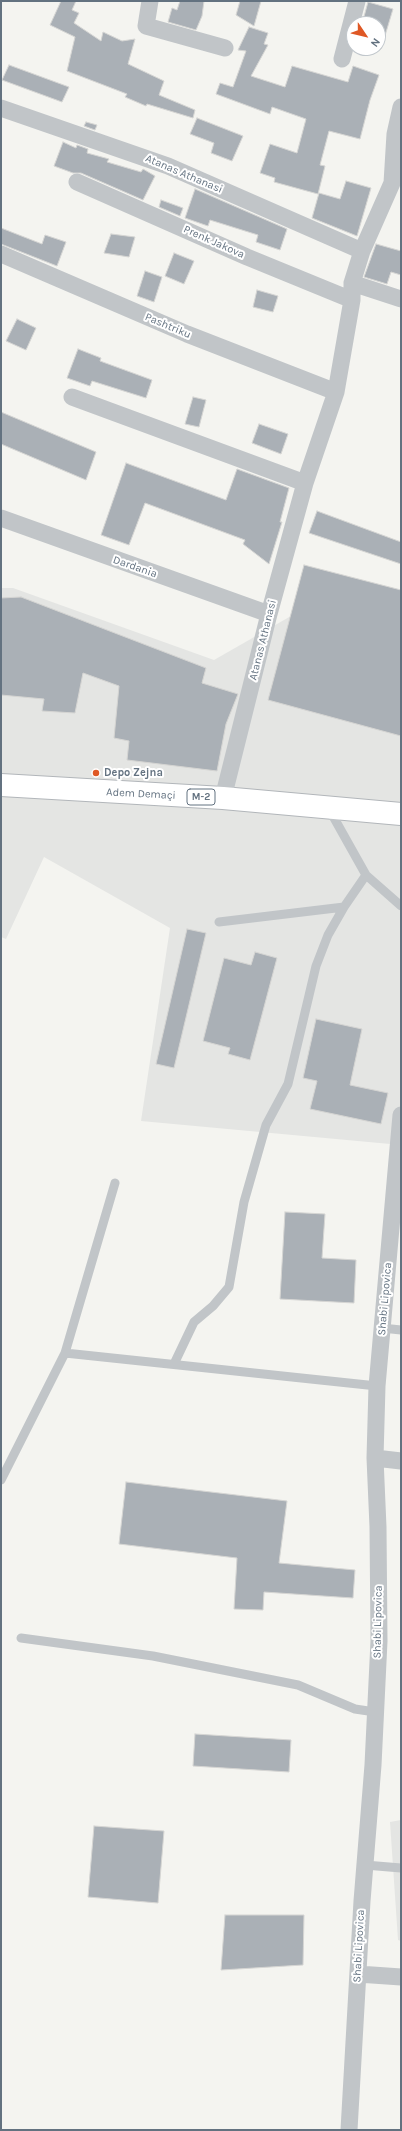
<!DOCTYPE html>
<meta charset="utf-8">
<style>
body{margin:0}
#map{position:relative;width:402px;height:2131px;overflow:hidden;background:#f4f4f0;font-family:Karla,sans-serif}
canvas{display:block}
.frame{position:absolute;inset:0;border:2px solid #637280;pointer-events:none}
.north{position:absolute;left:346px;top:16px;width:40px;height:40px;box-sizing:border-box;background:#fff;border:1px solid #c1c7cc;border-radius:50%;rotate:125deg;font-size:11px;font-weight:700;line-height:16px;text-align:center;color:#637280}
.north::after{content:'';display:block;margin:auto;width:14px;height:18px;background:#df5825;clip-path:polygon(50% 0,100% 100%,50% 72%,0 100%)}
</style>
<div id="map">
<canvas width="402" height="2131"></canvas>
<div class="frame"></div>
<div class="north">N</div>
</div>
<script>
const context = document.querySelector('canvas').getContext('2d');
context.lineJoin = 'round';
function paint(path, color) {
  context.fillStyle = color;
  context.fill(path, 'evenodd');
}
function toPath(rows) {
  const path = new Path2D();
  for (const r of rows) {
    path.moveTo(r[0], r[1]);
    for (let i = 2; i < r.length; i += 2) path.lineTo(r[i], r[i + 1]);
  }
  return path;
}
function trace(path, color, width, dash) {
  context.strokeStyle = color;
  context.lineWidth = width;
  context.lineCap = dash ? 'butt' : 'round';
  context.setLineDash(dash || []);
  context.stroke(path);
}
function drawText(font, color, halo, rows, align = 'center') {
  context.font = font + ' Karla,sans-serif';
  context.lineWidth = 4;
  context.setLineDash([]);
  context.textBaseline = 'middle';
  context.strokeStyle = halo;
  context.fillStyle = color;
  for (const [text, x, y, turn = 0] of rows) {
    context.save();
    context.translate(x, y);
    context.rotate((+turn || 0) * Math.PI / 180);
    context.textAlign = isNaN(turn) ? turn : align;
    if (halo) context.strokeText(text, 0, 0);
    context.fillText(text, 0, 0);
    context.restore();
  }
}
const built = toPath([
 [1,588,13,588,214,660,298,612,401,639,401,1145,141,1121,170,928,44,857,6,939,1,937],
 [401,1820,401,1941,398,1940,390,1822]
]);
const building = toPath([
 [61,1,76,1,72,10,79,13,74,23,101,41,103,32,122,41,135,39,128,64,164,81,159,95,195,110,193,118,147,104,146,106,125,97,127,94,67,71,75,37,50,25,61,1],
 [180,1,204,1,202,16,196,30,168,22,172,8,177,10,180,1],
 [240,1,261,1,254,26,236,15,240,1],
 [368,2,393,9,381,49,378,49,378,24,362,24,368,2],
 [249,27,268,33,264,44,268,45,251,76,285,87,292,66,348,82,353,66,379,75,370,100,360,139,329,131,320,165,325,166,318,194,274,182,275,178,260,173,270,144,297,153,306,119,272,107,270,114,216,94,220,83,233,87,246,51,238,50,249,27],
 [9,65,69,87,62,102,2,80,9,65],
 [197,118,243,136,232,161,211,153,214,143,190,134,197,118],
 [86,122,97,125,95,130,84,126,86,122],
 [63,142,76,148,77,145,88,149,87,153,109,159,107,162,141,172,143,169,155,176,143,200,81,173,73,173,54,166,63,142],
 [346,181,371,188,357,236,312,218,319,193,340,199,346,181],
 [195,189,287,229,280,250,256,242,258,235,210,220,208,226,185,218,195,189],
 [161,200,183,208,180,216,159,207,161,200],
 [1,228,42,244,45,235,66,242,57,266,1,244,1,228],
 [111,234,135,237,129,257,104,253,111,234],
 [376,244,401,251,401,275,391,272,387,284,364,277,376,244],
 [174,253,194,261,184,284,165,276,174,253],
 [145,271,162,277,154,302,137,296,145,271],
 [257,290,278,296,273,312,253,307,257,290],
 [17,319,36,328,26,350,6,341,17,319],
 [78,349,101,358,100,361,152,380,146,398,92,381,90,386,67,378,78,349],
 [193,397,206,400,199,427,185,424,193,397],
 [1,412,96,452,86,480,1,444,1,412],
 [259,424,288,434,281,454,252,443,259,424],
 [126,463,226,500,237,469,289,488,280,522,282,522,269,564,243,544,245,540,145,503,129,545,101,535,126,463],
 [317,511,401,542,401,564,309,533,317,511],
 [304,565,401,590,401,736,268,700,304,565],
 [21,597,206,668,202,683,238,694,226,724,217,771,127,760,129,741,114,738,119,686,83,673,75,713,42,711,44,699,1,695,1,598,21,597],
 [187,929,206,933,174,1068,156,1064,187,929],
 [255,952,277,958,250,1060,228,1054,230,1048,203,1041,224,958,251,965,255,952],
 [316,1019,362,1029,350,1085,388,1093,381,1124,310,1109,317,1081,303,1078,316,1019],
 [285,1212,325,1214,322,1258,356,1260,354,1303,280,1299,285,1212],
 [126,1482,287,1501,279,1563,355,1570,353,1598,264,1592,263,1610,234,1609,237,1558,119,1544,126,1482],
 [195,1734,291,1740,289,1772,193,1766,195,1734],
 [94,1826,164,1831,158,1903,88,1897,94,1826],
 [225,1915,304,1915,303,1965,221,1970,225,1915]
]);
const service = toPath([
 [329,809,366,875,401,906],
 [219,922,344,907],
 [382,1328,401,1330],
 [65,1353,377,1386],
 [174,1364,194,1322,213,1306,229,1287,244,1202,266,1125,288,1084,316,966,328,935,344,907,366,875],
 [1,1480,65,1353,115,1183],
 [21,1638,153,1656,298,1685,355,1709,375,1712],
 [365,1865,401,1868]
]);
const minor = toPath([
 [150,1,146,26,225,48],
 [342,59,357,1],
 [1,108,168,166,362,251],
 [77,182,247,257,352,300],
 [1,254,187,334,336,392],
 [352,283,401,299],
 [72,397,305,483],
 [1,518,269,614],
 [223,798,269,614,305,483,336,392,352,300,352,283,362,251,392,183,395,134,401,107],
 [375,1458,401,1461],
 [358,1974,401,1977],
 [349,2130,362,1901,373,1765,379,1641,378,1527,375,1458,377,1386,401,1115]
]);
const primary = toPath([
 [1,785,223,798,401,814]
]);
const markers = [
 [96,773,4,"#df5825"]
];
const shields = [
 [201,797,28]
];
const shieldNames = [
 ["M-2",201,797]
];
const streetNames = [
 ["Atanas Athanasi",184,174,23],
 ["Prenk Jakova",214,242,24],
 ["Pashtriku",168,326,23],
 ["Dardania",135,567,19],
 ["Atanas Athanasi",263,640,-76],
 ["Adem Demaçi",141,794,3],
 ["Shabi Lipovica",385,1299,-85],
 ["Shabi Lipovica",378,1622,-89],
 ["Shabi Lipovica",359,1946,-87]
];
const poiNames = [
 ["Depo Zejna",104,773]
];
paint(built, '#e4e5e3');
paint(building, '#aab0b6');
trace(building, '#d5d5d3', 1);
trace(primary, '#b2b6ba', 24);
trace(service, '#c1c5c8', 9);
trace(minor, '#c1c5c8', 17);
trace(primary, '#fff', 22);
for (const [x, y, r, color] of markers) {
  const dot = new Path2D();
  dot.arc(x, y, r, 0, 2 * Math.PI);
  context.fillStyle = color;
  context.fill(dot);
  trace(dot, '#fff', 1.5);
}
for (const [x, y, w] of shields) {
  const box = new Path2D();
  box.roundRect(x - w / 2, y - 8, w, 16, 3);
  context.fillStyle = '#fff';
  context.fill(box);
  trace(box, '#637280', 1);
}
drawText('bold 10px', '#637280', null, shieldNames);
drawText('11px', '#637280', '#fff', streetNames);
drawText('bold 11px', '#637280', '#fff', poiNames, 'left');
</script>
